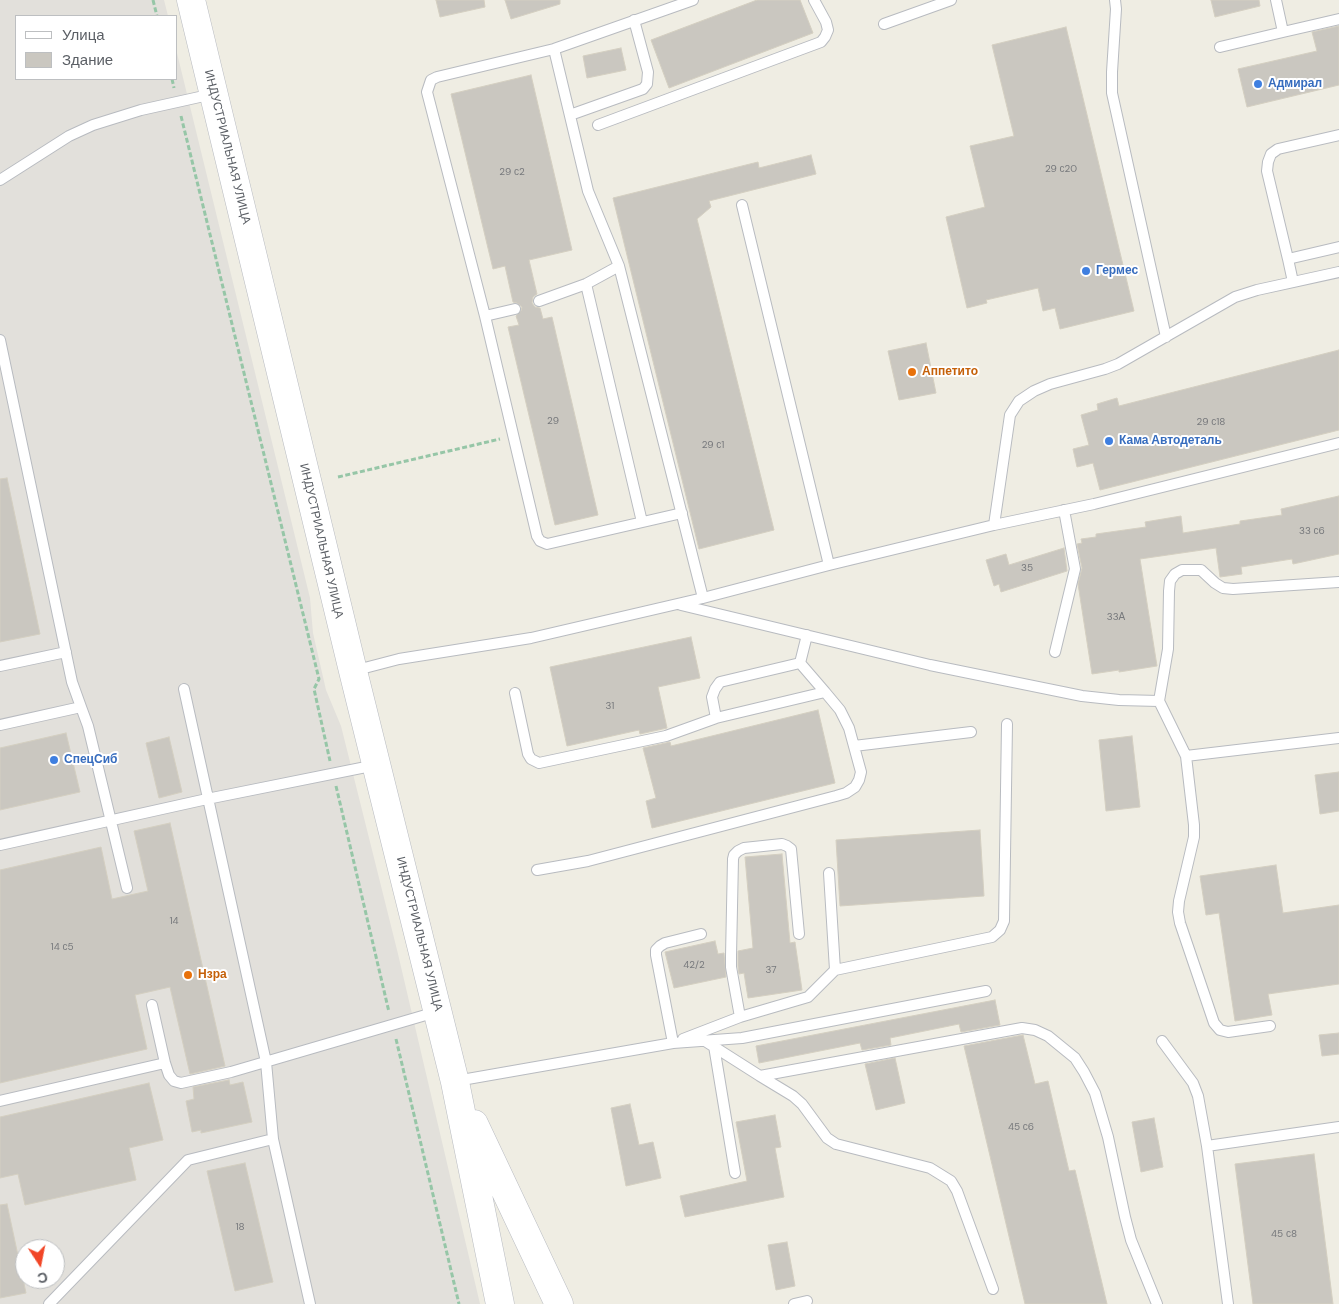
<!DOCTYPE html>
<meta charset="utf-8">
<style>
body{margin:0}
#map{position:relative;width:1339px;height:1304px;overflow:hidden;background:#efede3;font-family:"DM Sans",sans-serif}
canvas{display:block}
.legend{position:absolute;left:15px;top:15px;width:162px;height:65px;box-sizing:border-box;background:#fff;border:1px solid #bdbfc1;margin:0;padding:6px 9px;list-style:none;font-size:15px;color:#5b5f65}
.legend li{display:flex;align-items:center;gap:10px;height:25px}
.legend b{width:25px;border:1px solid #bdbfc1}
.north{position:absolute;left:15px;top:1239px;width:50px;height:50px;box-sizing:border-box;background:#fff;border:1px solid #bdbfc1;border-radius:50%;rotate:169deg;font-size:14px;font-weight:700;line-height:20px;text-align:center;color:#5b5f65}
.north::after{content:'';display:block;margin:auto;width:18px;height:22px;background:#f14627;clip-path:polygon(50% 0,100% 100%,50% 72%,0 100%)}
</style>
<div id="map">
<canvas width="1339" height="1304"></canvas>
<ul class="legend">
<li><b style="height:6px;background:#fff"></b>Улица</li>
<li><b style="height:14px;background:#cac7c0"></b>Здание</li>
</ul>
<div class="north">С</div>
</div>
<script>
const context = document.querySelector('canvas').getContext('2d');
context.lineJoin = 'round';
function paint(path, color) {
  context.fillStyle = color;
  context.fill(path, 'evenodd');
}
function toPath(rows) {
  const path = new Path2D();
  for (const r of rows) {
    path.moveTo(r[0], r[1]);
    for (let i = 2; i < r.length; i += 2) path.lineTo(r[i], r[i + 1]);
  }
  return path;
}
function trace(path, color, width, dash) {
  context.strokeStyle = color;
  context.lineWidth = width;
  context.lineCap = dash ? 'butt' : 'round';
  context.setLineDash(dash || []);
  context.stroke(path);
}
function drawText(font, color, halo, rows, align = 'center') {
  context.font = font + ' "DM Sans",sans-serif';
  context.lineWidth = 4;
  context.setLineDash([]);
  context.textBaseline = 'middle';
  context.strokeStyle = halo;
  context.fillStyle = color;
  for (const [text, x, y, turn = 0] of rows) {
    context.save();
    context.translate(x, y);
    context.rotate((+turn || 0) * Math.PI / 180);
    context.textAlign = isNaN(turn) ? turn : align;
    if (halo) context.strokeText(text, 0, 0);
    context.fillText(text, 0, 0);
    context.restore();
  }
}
const industrial = toPath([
 [0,0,164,0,168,16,16,16,16,79,176,79,176,49,310,598,313,633,326,690,341,726,398,954,480,1304,0,1304],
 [25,1249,55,1249,55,1279,25,1279]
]);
const building = toPath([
 [436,0,484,0,485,7,440,17,436,0],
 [505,0,560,0,560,4,511,19,505,0],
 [757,0,800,0,813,33,669,88,651,40,757,0],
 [1211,0,1259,0,1260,6,1215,17,1211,0],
 [1339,26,1339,85,1247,107,1238,69,1317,51,1312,32,1339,26],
 [1066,27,1134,311,1060,329,1055,308,1043,311,1038,288,986,300,987,303,967,308,946,217,985,207,970,146,1014,136,992,45,1066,27],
 [621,48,626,70,587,78,583,56,621,48],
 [531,75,572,250,529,260,537,294,533,297,532,303,535,307,540,308,543,319,552,317,598,515,555,525,508,327,519,325,516,316,521,311,522,307,517,303,513,302,505,266,493,269,451,94,531,75],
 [811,155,816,174,709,201,711,207,697,219,774,530,699,549,613,198,758,162,759,168,811,155],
 [926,343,936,393,899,400,888,351,926,343],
 [1339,350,1339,430,1100,490,1093,463,1077,467,1073,449,1089,445,1081,415,1098,410,1097,404,1117,398,1119,406,1339,350],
 [7,478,40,634,0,642,0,479,7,478],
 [1339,496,1339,554,1293,564,1292,559,1241,567,1242,574,1220,577,1216,548,1140,559,1157,666,1119,672,1119,670,1092,674,1078,584,1082,568,1077,544,1082,543,1081,539,1096,537,1096,534,1146,527,1145,522,1181,516,1183,533,1240,524,1240,521,1282,515,1281,509,1339,496],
 [1064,548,1067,571,1001,592,999,584,994,586,986,560,1006,554,1009,565,1064,548],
 [691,637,700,678,658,687,667,728,640,734,639,730,567,746,550,667,691,637],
 [818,710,835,783,652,828,646,801,656,798,643,748,670,742,671,746,818,710],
 [66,733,80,792,0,810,0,748,66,733],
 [1132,736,1140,807,1106,811,1099,740,1132,736],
 [169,737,182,792,159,798,146,743,169,737],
 [1339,772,1339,811,1320,814,1315,775,1339,772],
 [170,823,225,1066,190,1074,170,987,135,995,147,1049,0,1083,0,870,101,847,112,899,148,891,134,831,170,823],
 [980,830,984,896,840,906,836,840,980,830],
 [782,854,790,943,795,942,802,990,748,998,744,973,739,974,738,966,738,951,753,948,745,857,782,854],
 [1276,865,1283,913,1339,905,1339,984,1268,994,1272,1015,1235,1021,1219,913,1206,915,1200,876,1276,865],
 [715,941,718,954,724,953,726,977,674,988,665,952,715,941],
 [995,1000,1000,1025,961,1032,959,1024,890,1038,891,1045,862,1050,860,1043,759,1063,756,1046,995,1000],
 [1339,1033,1339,1054,1322,1056,1319,1035,1339,1033],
 [1023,1035,1035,1084,1048,1081,1069,1171,1075,1170,1107,1304,1025,1304,964,1046,1023,1035],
 [895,1058,905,1103,876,1110,865,1064,895,1058],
 [229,1080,230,1085,243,1082,252,1122,201,1133,201,1130,192,1132,186,1101,194,1099,193,1087,229,1080],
 [149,1083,163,1140,129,1148,136,1180,25,1205,18,1174,0,1178,0,1117,149,1083],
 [630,1104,639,1145,653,1142,661,1178,626,1186,611,1108,630,1104],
 [775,1115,781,1147,775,1148,784,1197,685,1217,680,1196,747,1181,736,1122,775,1115],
 [1154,1118,1163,1167,1141,1172,1132,1122,1154,1118],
 [1314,1154,1333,1304,1253,1304,1235,1164,1314,1154],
 [245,1163,273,1282,235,1291,207,1171,245,1163],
 [7,1204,26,1293,0,1298,0,1205,7,1204],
 [787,1242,795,1286,776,1290,768,1245,787,1242]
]);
const path = toPath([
 [153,0,157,16],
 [172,79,174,88],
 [181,116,319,679,314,689,330,761],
 [338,477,500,439],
 [336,786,389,1012],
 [396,1039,459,1304]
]);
const service = toPath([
 [1115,0,1116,9,1112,72,1112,93,1166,337],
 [1276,0,1283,32,1339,19],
 [884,24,951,0],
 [1220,47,1283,32],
 [554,49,588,191,619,266,703,598],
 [570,115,643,89,647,84,648,72,634,20],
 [598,125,821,42,825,37,828,30,826,22,814,0],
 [0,180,69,136,93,125,141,110,213,94],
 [742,205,829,565],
 [1288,259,1267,171,1268,162,1271,154,1278,149,1339,135],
 [1293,282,1288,259,1339,247],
 [586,284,642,522],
 [539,301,586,284,619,266],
 [485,316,515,309],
 [0,340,72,682,81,707],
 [682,513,547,544,540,541,537,536,485,316,427,92,431,80,437,77,554,49,693,0],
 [994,525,1094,504,1339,443],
 [1339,582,1233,589,1223,588,1215,583,1201,570,1182,570,1175,574,1170,581,1169,591,1168,649,1159,701,1186,756,1339,738],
 [681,605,930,665,1082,696,1119,700,1159,701],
 [807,635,800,663,825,692],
 [1055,652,1075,569,1064,510],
 [0,666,66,652],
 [353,671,399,659,531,638,703,598,829,565,994,525,1010,415,1019,401,1034,391,1050,384,1105,369,1118,364,1235,297,1257,290,1339,272],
 [515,693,528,754,531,759,539,763,666,736,716,718,825,692,840,710,849,728,861,772,859,780,855,787,846,793,836,796,588,861,537,870],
 [716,718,712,697,715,689,720,682,800,663],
 [0,725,81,707,88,726,127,888],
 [854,746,971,732],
 [1186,756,1194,825,1194,837,1179,901,1178,912,1180,923,1214,1023,1220,1030,1228,1032,1270,1026],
 [0,845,207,799,376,765],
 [835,970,992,937,1000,930,1004,921,1007,724],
 [152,1005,165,1063,169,1075,174,1081,181,1083,231,1072,436,1012],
 [740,1017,808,997,835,970,829,873],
 [683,1039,740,1017,731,967,731,956,733,859,734,855,738,851,744,848,782,844,787,846,791,849,799,934],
 [705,1041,760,1076,1022,1028,1035,1030,1048,1036,1075,1058,1084,1072,1095,1093,1108,1137,1125,1217,1131,1240,1157,1304],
 [1162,1041,1193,1083,1198,1096,1207,1146,1339,1127],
 [673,1043,656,955,656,950,660,946,665,943,701,934],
 [714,1046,735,1173],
 [760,1076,793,1096,802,1104,827,1138,836,1144,930,1168,951,1181,957,1191,993,1289],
 [456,1081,673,1043,742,1038,986,991],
 [0,1101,165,1063],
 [273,1139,310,1304],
 [1207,1146,1228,1304],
 [49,1304,188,1160,273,1139,266,1062,184,689],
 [794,1304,807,1301]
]);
const secondary = toPath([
 [191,0,353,671,455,1082,500,1304],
 [474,1124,559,1304]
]);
const markers = [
 [1258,84,5,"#3f7fe0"],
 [1086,271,5,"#3f7fe0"],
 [912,372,5,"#e8710a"],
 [1109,441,5,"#3f7fe0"],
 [54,760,5,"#3f7fe0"],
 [188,975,5,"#e8710a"]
];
const numberNames = [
 ["29 с20",1061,169],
 ["29 с2",512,172],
 ["29",553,421],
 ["29 с18",1211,422],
 ["29 с1",713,445],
 ["33 с6",1312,531],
 ["35",1027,568],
 ["33А",1116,617],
 ["31",610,706],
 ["14",174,921],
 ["14 с5",62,947],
 ["42/2",694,965],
 ["37",771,970],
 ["45 с6",1021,1127],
 ["18",240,1227],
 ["45 с8",1284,1234]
];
const shopNames = [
 ["Адмирал",1268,84],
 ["Гермес",1096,271],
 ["Кама Автодеталь",1119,441],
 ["СпецСиб",64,760]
];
const streetNames = [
 ["ИНДУСТРИАЛЬНАЯ УЛИЦА",227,147,76],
 ["ИНДУСТРИАЛЬНАЯ УЛИЦА",321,541,77],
 ["ИНДУСТРИАЛЬНАЯ УЛИЦА",419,934,76]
];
const foodNames = [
 ["Аппетито",922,372],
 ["Нзра",198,975]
];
paint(industrial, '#e2e0db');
paint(building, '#cac7c0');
trace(building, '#d4cfc1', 1);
trace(service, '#b8bbc0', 12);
trace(secondary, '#b9bcc2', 29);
trace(path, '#96c6a7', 3, [5, 2.5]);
trace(service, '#fff', 10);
trace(secondary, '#fff', 28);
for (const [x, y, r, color] of markers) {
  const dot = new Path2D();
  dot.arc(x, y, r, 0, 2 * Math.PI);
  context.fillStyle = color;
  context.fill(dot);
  trace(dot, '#fff', 2);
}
drawText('10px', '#77797c', null, numberNames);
drawText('bold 12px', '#366cbe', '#fff', shopNames, 'left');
drawText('12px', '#5b5f65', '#fff', streetNames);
drawText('bold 12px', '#c56008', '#fff', foodNames, 'left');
</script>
